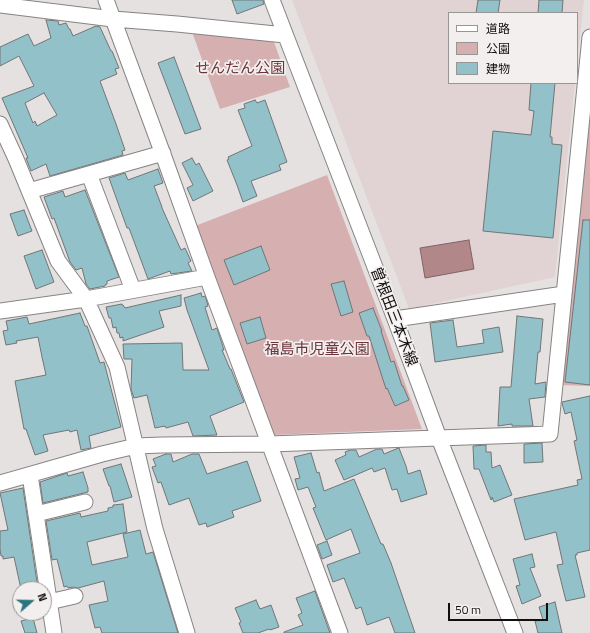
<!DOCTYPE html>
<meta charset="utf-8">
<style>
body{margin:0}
#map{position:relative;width:590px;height:633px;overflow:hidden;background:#e6e1e1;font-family:"Titillium Web","Noto Sans JP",sans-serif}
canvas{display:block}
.legend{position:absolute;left:448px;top:12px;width:130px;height:72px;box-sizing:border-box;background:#f3efef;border:1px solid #989595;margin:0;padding:5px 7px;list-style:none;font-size:12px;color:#100e0e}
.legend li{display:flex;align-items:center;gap:8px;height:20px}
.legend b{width:20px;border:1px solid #989595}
.north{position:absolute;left:12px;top:581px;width:40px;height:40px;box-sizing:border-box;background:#f3efef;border:1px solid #989595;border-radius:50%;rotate:70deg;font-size:11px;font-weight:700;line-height:16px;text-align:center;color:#100e0e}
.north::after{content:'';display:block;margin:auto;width:14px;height:18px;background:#2c747f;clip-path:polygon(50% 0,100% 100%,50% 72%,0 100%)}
.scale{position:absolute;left:448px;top:603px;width:100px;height:18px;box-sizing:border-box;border:2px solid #100e0e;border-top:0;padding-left:5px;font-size:12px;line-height:14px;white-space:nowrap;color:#100e0e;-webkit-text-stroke:3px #f3efef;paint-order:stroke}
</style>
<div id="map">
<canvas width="590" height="633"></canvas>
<ul class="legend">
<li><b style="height:5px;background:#fff"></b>道路</li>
<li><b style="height:11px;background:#d6b0b1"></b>公園</li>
<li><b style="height:11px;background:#92c1c9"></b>建物</li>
</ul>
<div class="north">N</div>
<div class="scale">50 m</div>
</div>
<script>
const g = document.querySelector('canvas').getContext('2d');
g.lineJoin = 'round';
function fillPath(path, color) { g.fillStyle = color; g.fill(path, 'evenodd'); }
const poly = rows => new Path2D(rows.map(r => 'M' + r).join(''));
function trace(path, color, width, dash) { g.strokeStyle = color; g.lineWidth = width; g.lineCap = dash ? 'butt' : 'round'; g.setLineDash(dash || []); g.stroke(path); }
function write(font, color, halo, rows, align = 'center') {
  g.font = font + ' "Titillium Web","Noto Sans JP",sans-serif'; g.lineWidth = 3.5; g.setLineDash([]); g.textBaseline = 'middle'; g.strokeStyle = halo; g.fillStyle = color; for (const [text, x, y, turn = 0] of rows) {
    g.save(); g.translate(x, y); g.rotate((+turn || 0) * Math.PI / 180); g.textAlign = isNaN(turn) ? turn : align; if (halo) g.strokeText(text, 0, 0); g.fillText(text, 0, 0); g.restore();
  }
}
fillPath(poly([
 [292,0,584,0,577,64,577,13,449,13,449,83,575,83,555,277,409,309]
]), '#e1d3d3');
fillPath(poly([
 [192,32,274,42,290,87,220,109],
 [590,95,590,386,559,385],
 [327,175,422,429,273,435,195,226]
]), '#d6b0b1');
const water = poly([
 [469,240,474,269,425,278,420,248,469,240]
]);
fillPath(water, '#b18789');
trace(water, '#816364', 1);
const building = poly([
 [232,0,263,0,264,4,237,14,232,0],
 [478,0,500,0,498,13,476,13,478,0],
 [539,0,563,0,562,13,538,13,539,0],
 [46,20,58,21,59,25,66,23,69,29,70,29,73,36,96,26,100,27,111,51,112,51,119,68,115,69,117,74,100,81,116,124,125,150,122,151,123,155,50,176,46,164,31,171,26,158,28,158,2,98,34,86,19,56,0,66,0,47,28,34,34,46,51,38,46,20],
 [44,93,57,115,37,126,35,121,33,123,25,103,44,93],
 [174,57,201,129,185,134,158,63,174,57],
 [531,83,555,83,550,137,552,137,552,144,562,145,553,238,483,231,493,131,531,135,534,111,529,110,531,83],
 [255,100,257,103,265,100,287,162,279,165,281,170,251,181,257,196,243,202,237,185,227,160,229,159,228,157,252,146,238,110,245,108,244,104,255,100],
 [192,158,196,165,199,163,213,191,193,201,187,188,193,185,182,163,192,158],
 [158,169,163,183,154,186,162,207,162,208,181,250,185,248,191,261,188,263,192,271,171,274,170,271,148,279,129,228,127,228,109,178,125,173,128,180,158,169],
 [85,190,119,277,107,281,107,284,105,285,105,286,90,289,86,284,82,268,76,270,70,262,54,218,52,219,44,197,63,191,65,197,85,190],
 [24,210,32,231,18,236,10,214,24,210],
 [583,220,590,220,590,385,565,382,583,220],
 [261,246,270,270,234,285,224,260,261,246],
 [42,250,54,282,36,289,24,256,42,250],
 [344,281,353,312,341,316,331,284,344,281],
 [201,293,202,297,205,296,207,302,208,306,205,307,212,330,217,328,224,350,222,350,230,369,231,369,244,402,210,416,217,435,193,436,188,422,166,428,165,426,155,428,147,395,134,398,131,389,132,359,124,359,123,344,182,343,183,370,209,370,187,310,184,298,201,293],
 [181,295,181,306,159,311,164,327,123,341,123,337,120,338,119,333,117,333,116,327,113,328,111,318,109,318,106,307,122,304,122,305,123,305,125,308,181,295],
 [373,308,382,331,381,331,391,362,394,361,402,386,403,386,409,400,395,406,387,388,386,389,369,336,367,336,359,313,373,308],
 [80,313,85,326,87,326,100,363,104,362,121,427,89,436,91,448,81,450,77,430,70,432,69,430,43,435,48,451,35,455,26,429,24,429,15,381,46,375,42,357,38,337,16,341,17,343,6,345,3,331,8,330,6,321,27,317,29,324,80,313],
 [517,316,543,319,540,352,538,352,535,384,546,382,545,397,529,399,533,426,512,426,512,424,498,426,500,387,511,387,517,316],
 [260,317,266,338,247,344,240,323,260,317],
 [453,320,457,347,484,343,482,330,499,327,503,352,435,362,430,323,453,320],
 [590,396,590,550,577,553,577,555,575,555,585,597,566,601,557,565,563,564,556,532,525,540,514,499,578,485,577,480,582,479,574,441,577,440,571,412,565,414,562,403,562,402,590,396],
 [542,443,543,462,524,463,524,444,542,443],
 [486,445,486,452,491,452,492,468,500,465,512,495,494,502,492,497,492,499,491,500,479,469,474,469,473,446,486,445],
 [399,448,406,466,408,474,420,470,427,494,401,502,397,489,392,490,385,468,374,472,372,468,344,480,335,460,346,455,345,452,350,450,356,450,359,457,377,449,382,449,384,454,396,449,399,448],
 [311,453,317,473,319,472,324,491,354,479,381,544,383,544,391,563,415,633,395,633,389,617,367,625,361,607,356,609,344,578,333,582,327,565,360,553,351,529,326,540,313,508,316,507,308,487,298,490,295,479,300,478,294,457,311,453],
 [166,454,171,454,173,462,192,454,199,454,207,474,247,461,261,501,232,511,234,517,207,527,206,523,199,525,189,498,169,505,161,482,158,483,152,467,156,466,153,459,166,454],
 [121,464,132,497,114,502,110,486,109,486,103,469,121,464],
 [83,472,88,488,88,492,43,503,40,482,67,473,68,476,83,472],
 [23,488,38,589,21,589,14,557,3,559,3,556,1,556,0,549,0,531,8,530,0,493,23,488],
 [123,504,127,532,87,542,92,565,128,557,123,534,140,530,146,554,153,552,178,633,102,633,100,627,95,628,89,605,108,601,104,581,78,588,73,587,68,588,67,586,64,587,57,559,52,560,46,521,80,513,81,517,108,511,108,508,113,507,113,505,123,504],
 [327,541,332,555,322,559,317,545,327,541],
 [532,554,535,567,530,568,541,596,522,604,516,586,520,585,513,559,532,554],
 [315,591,330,633,284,633,284,632,303,625,298,615,302,613,296,598,315,591],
 [256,600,260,609,271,605,279,627,270,630,269,629,258,633,243,633,239,623,241,622,235,608,256,600],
 [555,602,562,633,538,633,535,621,543,620,539,607,555,602],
 [33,618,37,633,25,633,21,621,33,618]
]);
fillPath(building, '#92c1c9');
trace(building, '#717576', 1);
const minor = poly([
 [106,0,164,157,207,277,340,633],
 [272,0,395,319,439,438,515,633],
 [0,5,113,19,177,24,285,35],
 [0,124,16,159,58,261,86,299,117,367,155,529,187,633],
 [89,174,133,290],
 [29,191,163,153],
 [0,311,86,299,207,277],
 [395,319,564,294],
 [30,475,54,633],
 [0,483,102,454,136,446,162,445,270,444,550,434,590,37],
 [36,514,85,502],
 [49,602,75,596]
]);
trace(minor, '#878383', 17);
trace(minor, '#fff', 15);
write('15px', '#6c3338', '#f3efef', [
 ["せんだん公園",240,69],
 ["福島市児童公園",317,350]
]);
write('15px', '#100e0e', '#f3efef', [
 ["曽根田三本木線",393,317,69]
]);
</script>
